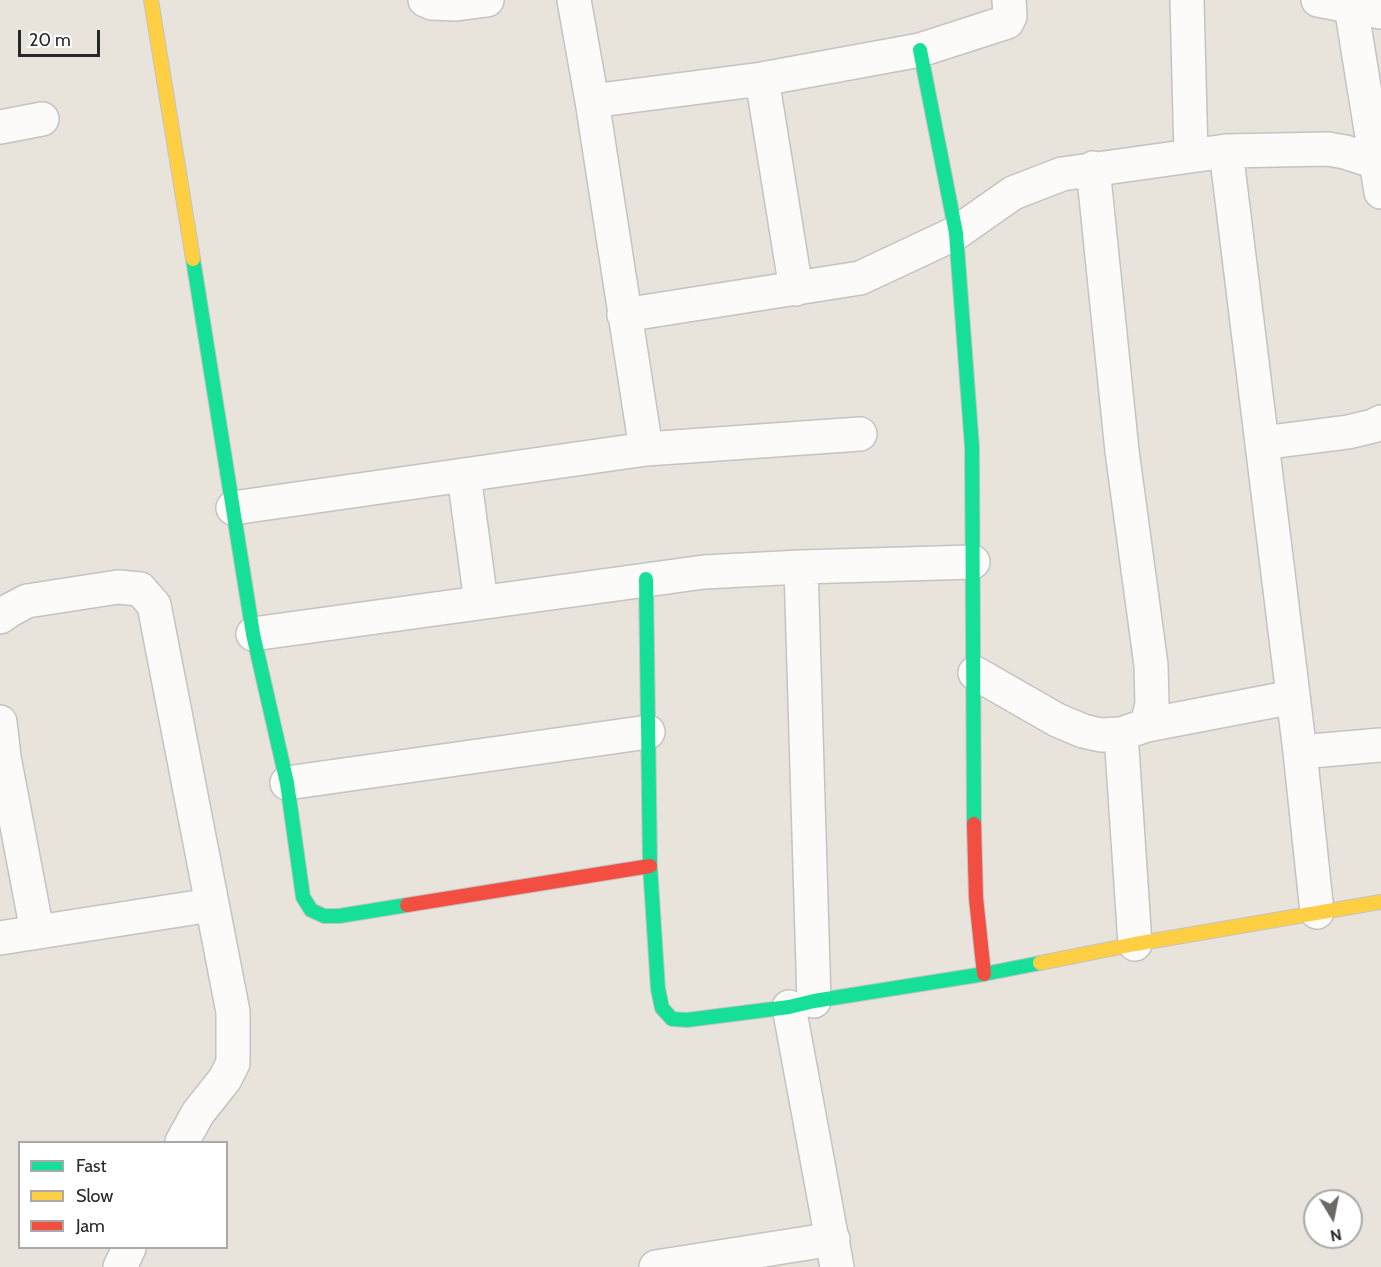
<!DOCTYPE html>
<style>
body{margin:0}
#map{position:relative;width:1381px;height:1267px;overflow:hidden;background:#e8e4dc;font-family:Cabin,sans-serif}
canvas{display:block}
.legend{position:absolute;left:18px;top:1141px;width:210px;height:108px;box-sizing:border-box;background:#fff;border:2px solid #a9a9a9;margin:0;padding:8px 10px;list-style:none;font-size:18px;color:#282828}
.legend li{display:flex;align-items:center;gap:12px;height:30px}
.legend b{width:30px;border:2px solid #a9a9a9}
.north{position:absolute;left:1303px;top:1189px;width:60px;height:60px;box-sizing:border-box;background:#fff;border:2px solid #a9a9a9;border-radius:50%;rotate:170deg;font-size:16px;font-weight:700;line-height:24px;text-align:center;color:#282828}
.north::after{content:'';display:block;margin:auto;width:21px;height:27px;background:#6b6a67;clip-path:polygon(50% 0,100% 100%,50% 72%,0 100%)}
.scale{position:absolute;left:18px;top:30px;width:82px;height:27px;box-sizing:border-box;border:3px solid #282828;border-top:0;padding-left:8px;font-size:18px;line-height:21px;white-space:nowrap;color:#282828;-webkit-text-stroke:4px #fff;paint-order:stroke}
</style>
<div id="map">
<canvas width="1381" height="1267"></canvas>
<ul class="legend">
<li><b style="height:8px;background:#16e098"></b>Fast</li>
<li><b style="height:8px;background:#ffcf43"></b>Slow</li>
<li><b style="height:8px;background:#f24e42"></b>Jam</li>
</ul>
<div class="north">N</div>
<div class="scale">20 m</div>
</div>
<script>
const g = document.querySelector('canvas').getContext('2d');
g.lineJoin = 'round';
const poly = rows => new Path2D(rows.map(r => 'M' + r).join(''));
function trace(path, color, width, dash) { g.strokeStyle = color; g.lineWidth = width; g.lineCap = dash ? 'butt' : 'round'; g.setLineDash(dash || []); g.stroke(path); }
const street = poly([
 [425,0,432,3,456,4,487,0],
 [574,0,592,101,646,449],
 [1187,0,1191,155],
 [1318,0,1381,12],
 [1350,0,1381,192],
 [762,79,796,289],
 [592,101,762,79,920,50,1007,22,1010,16,1009,0],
 [0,127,42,119],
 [1226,151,1300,752,1317,912],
 [1093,168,1122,451,1151,665,1152,704,1147,725],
 [624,315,860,278,956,233,1013,193,1062,174,1226,151,1328,149,1345,152,1376,162],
 [1262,443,1348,432,1373,426,1381,422],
 [464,475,481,602],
 [233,508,646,449,860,434],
 [801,567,814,1001],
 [0,617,10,610,27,601,118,587,140,589,154,605,233,1012,233,1063,225,1079,198,1113,182,1142],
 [253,634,704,572,801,567,973,562],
 [975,673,1057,720,1083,731,1101,735,1121,734,1147,725,1293,697],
 [0,722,4,757,37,931],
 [1121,734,1135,944],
 [1300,752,1381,745],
 [287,783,648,732],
 [0,938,211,905],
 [789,1007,837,1267],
 [120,1267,129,1248],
 [656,1267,833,1239]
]);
const fast = poly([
 [920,50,956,233,972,447,974,824],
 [193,259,253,634,287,783,303,897,311,910,324,916,339,916,407,905],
 [646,579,650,866,658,989,662,1008,672,1019,687,1020,789,1007,814,1001,984,974,1040,963]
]);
const slow = poly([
 [151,0,193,259],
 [1040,963,1135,944,1381,902]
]);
const jam = poly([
 [974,824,976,898,984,974],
 [407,905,650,866]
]);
trace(street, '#c4c3c3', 36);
trace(fast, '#c4c3c3', 16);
trace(slow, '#c4c3c3', 16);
trace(jam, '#c4c3c3', 16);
trace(street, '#fcfbfa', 33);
trace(fast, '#16e098', 14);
trace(slow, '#ffcf43', 14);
trace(jam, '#f24e42', 14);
</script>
